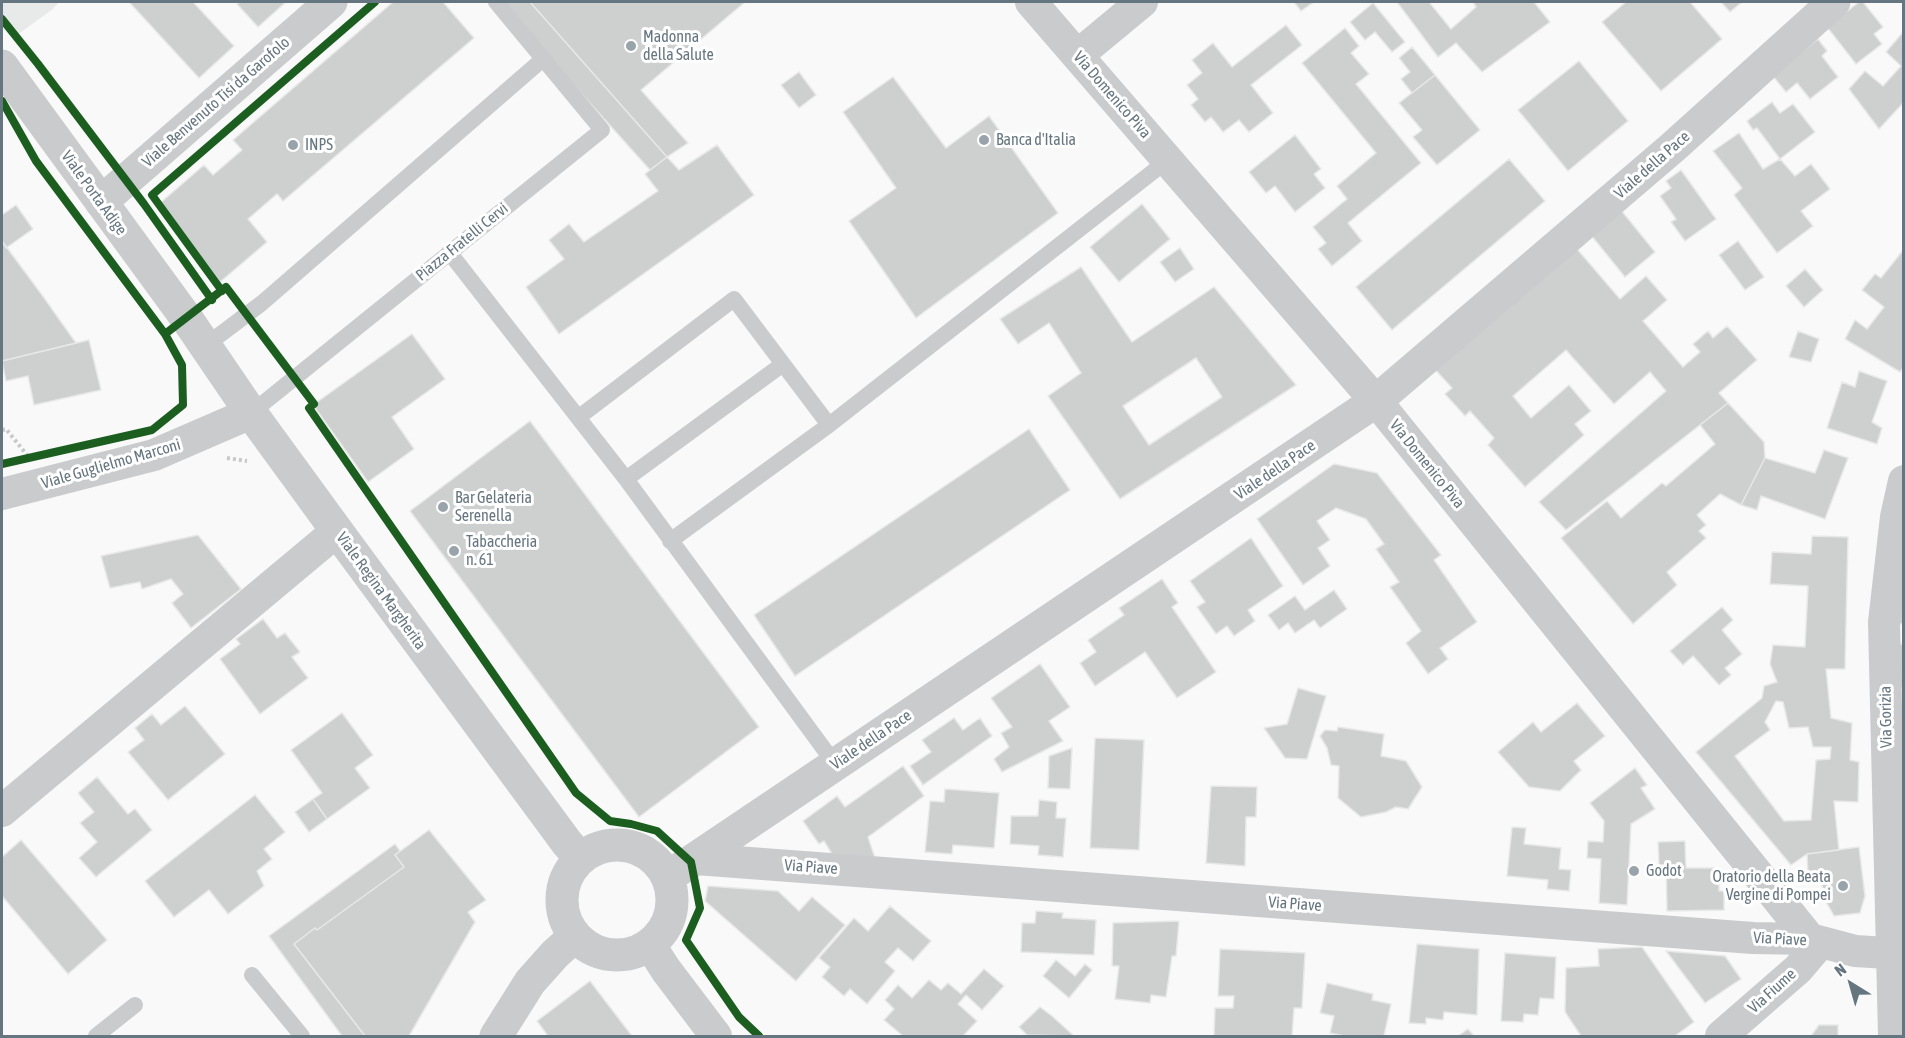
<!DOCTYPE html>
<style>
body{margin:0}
#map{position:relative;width:1905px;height:1038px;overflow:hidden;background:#f9f9f9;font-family:"Asap Condensed",sans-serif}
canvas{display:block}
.frame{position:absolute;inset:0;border:3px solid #667680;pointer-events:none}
.north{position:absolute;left:1821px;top:954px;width:60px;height:60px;-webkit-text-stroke:4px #fff;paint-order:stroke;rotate:323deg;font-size:16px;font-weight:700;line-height:24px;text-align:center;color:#667680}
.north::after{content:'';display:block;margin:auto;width:21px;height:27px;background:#667680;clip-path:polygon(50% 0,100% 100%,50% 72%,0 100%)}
</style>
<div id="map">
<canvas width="1905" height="1038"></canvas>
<div class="frame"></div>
<div class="north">N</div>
</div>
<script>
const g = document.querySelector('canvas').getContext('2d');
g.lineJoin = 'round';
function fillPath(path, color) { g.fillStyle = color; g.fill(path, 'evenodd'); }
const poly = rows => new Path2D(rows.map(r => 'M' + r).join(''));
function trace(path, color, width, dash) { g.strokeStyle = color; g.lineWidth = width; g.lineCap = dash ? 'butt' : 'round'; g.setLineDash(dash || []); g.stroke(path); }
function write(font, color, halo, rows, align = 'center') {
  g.font = font + ' "Asap Condensed",sans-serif'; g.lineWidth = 6; g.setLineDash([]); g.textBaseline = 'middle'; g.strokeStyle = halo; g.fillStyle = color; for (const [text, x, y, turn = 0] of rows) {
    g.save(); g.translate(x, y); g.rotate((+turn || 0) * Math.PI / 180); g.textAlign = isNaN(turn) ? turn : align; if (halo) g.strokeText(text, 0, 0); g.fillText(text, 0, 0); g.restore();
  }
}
fillPath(poly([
 [2,2,59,2,53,9,17,35,2,14]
]), '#e8e9e9');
const building = poly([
 [132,2,193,2,234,46,199,78,130,3,132,2],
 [240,2,286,2,258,27,237,4,240,2],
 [393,2,443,2,474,38,283,201,277,194,248,219,267,242,220,282,159,204,204,165,213,175,242,150,233,140,393,2],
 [499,2,530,2,667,157,650,170,499,2],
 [530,2,745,2,641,90,688,143,667,157,530,2],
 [1294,2,1314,2,1301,11,1294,2],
 [1397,2,1429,2,1451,29,1476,7,1473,2,1534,2,1550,22,1482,72,1456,43,1438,57,1397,2],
 [1626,2,1690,2,1722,39,1661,91,1602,22,1626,2],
 [1721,2,1742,2,1730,12,1721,2],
 [1859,2,1863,2,1883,27,1874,34,1882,44,1856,64,1827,27,1859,2],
 [1373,3,1405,42,1392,52,1375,32,1365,40,1350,22,1373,3],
 [1286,25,1302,45,1251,85,1273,113,1249,132,1239,120,1223,132,1211,117,1205,122,1191,105,1198,99,1187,85,1202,73,1192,60,1213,43,1232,67,1286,25],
 [1345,28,1359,46,1351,53,1369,74,1356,84,1421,163,1348,223,1362,241,1332,266,1318,249,1326,243,1313,227,1347,199,1337,186,1376,153,1302,63,1345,28],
 [1904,31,1904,102,1879,129,1849,89,1865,71,1883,86,1901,66,1886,52,1904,31],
 [1818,39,1827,51,1822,56,1838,77,1810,99,1797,83,1786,92,1772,75,1818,39],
 [1412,47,1435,75,1412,93,1401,79,1410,72,1399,58,1412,47],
 [1579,61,1628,121,1568,171,1518,110,1579,61],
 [799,72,816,95,799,108,781,85,799,72],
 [1435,75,1480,130,1437,165,1413,137,1422,130,1399,103,1435,75],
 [893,77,946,148,989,116,1058,213,916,318,849,221,896,188,843,112,893,77],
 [1772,102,1780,113,1793,104,1815,132,1780,159,1757,128,1753,130,1747,121,1772,102],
 [1739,133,1763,169,1780,159,1795,176,1811,164,1830,189,1801,211,1813,226,1777,253,1734,195,1742,188,1713,151,1739,133],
 [1295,135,1321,169,1314,174,1325,188,1295,212,1275,186,1266,193,1249,172,1295,135],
 [717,145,754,195,559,334,526,287,564,259,549,240,569,224,584,242,658,191,645,174,667,157,679,170,717,145],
 [1509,159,1545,201,1392,330,1356,287,1509,159],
 [1681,170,1716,219,1685,241,1671,222,1676,219,1660,196,1671,188,1666,181,1681,170],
 [1142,204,1170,239,1119,282,1090,247,1142,204],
 [1616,204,1655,252,1625,277,1586,229,1616,204],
 [16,205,33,229,6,248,2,241,2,215,16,205],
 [2,241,42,295,76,343,2,361,2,241],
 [1738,241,1764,277,1745,290,1719,255,1738,241],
 [1571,242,1620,299,1646,276,1667,300,1643,321,1683,367,1700,352,1693,344,1708,331,1713,338,1727,326,1757,360,1719,393,1728,403,1566,530,1539,502,1666,391,1650,372,1614,404,1566,350,1513,396,1531,418,1569,385,1591,411,1575,424,1584,435,1525,487,1488,445,1494,438,1470,411,1465,416,1445,394,1452,388,1431,365,1571,242],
 [1180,248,1194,269,1175,282,1160,262,1180,248],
 [1904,249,1904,367,1900,372,1845,339,1855,320,1867,329,1884,307,1862,290,1875,274,1881,278,1904,249],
 [1081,267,1132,342,1214,287,1296,385,1120,499,1048,396,1081,373,1049,323,1018,344,1000,319,1081,267],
 [1196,358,1222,397,1149,445,1123,406,1196,358],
 [1805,269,1823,290,1804,307,1786,286,1805,269],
 [1798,331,1819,339,1811,362,1789,357,1798,331],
 [412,334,445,379,392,417,414,449,368,482,313,405,412,334],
 [89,340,101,390,34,405,28,376,6,381,2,361,89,340],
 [1859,371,1887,381,1872,422,1882,428,1877,444,1827,428,1842,382,1855,387,1859,371],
 [1728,403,1764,442,1765,458,1741,505,1720,494,1697,515,1706,525,1699,531,1706,538,1667,572,1677,585,1633,624,1561,538,1607,501,1621,518,1662,483,1666,486,1715,444,1700,425,1728,403],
 [530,421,759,727,639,817,410,511,530,421],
 [1029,429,1070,490,795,676,754,615,1029,429],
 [1824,450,1848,458,1825,519,1761,496,1757,510,1741,505,1765,458,1815,473,1824,450],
 [1334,464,1377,473,1441,555,1434,560,1477,622,1440,648,1448,659,1428,674,1406,643,1421,631,1390,587,1399,582,1376,549,1384,544,1366,519,1336,508,1317,521,1330,540,1318,548,1330,566,1303,585,1257,519,1334,464],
 [198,535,241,589,191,628,172,603,183,594,171,579,142,589,140,582,110,588,101,556,198,535],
 [1812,536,1848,537,1845,669,1826,669,1831,718,1852,723,1850,760,1859,762,1858,802,1834,801,1839,850,1807,854,1791,865,1696,752,1762,698,1764,686,1777,682,1770,664,1773,645,1805,647,1808,586,1770,584,1772,552,1811,554,1812,536],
 [1776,701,1783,702,1789,728,1808,727,1813,747,1831,747,1830,759,1816,760,1811,820,1784,821,1735,756,1770,730,1765,722,1776,701],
 [1251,538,1283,586,1248,610,1255,621,1234,636,1227,626,1216,634,1197,607,1205,602,1190,581,1251,538],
 [1162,579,1178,603,1172,607,1216,672,1177,698,1145,652,1095,686,1080,663,1096,652,1088,640,1124,615,1119,608,1162,579],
 [1334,590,1347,609,1320,628,1314,620,1295,633,1288,623,1279,630,1268,615,1295,596,1305,610,1334,590],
 [1897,593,1904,593,1904,624,1898,624,1897,593],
 [1722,607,1733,620,1722,630,1742,654,1725,668,1731,675,1719,685,1693,656,1683,665,1670,651,1722,607],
 [263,619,277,638,285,633,300,652,292,657,308,678,260,714,220,659,240,644,236,639,263,619],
 [1903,644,1904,687,1888,688,1887,645,1903,644],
 [1040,664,1070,707,1049,721,1063,741,1002,772,994,759,1009,747,1001,733,1012,727,991,698,1040,664],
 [1298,688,1326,696,1307,759,1285,758,1264,728,1287,724,1298,688],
 [1577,703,1605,736,1574,761,1581,770,1560,791,1529,787,1498,752,1533,722,1541,732,1577,703],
 [185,706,225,754,168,800,128,752,144,740,135,728,152,714,161,725,185,706],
 [342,713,373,755,355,768,370,788,327,819,313,799,322,793,291,750,342,713],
 [954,718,963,730,980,718,992,736,923,785,910,766,931,752,922,740,954,718],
 [1338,727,1384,734,1381,756,1406,761,1422,787,1408,809,1396,807,1386,812,1361,817,1338,798,1339,766,1331,765,1327,748,1320,736,1325,730,1337,731,1338,727],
 [1095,738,1144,740,1139,850,1090,848,1095,738],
 [1072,748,1070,789,1048,788,1049,756,1072,748],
 [903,766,924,796,868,837,875,858,832,854,824,841,819,844,803,821,837,796,845,807,903,766],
 [1635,768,1647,785,1641,788,1655,809,1631,824,1627,905,1599,903,1601,859,1587,858,1588,841,1603,842,1604,821,1590,803,1635,768],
 [97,777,128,814,135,809,152,830,96,877,79,858,97,842,80,823,94,812,78,793,97,777],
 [1211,786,1257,787,1256,817,1246,817,1245,866,1206,863,1211,786],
 [945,789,999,793,994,848,953,845,952,854,925,852,930,801,944,802,945,789],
 [255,795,285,832,264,849,272,859,257,871,264,886,228,914,209,890,174,917,145,881,255,795],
 [313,799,327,819,309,832,295,812,313,799],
 [1039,800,1057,802,1056,818,1066,818,1063,857,1038,855,1039,846,1010,844,1011,816,1038,816,1039,800],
 [1512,827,1526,828,1524,844,1561,848,1559,869,1571,870,1569,891,1547,889,1548,880,1507,876,1512,827],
 [429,830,486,900,468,912,475,922,409,1036,365,1036,294,944,315,928,317,930,404,867,395,855,429,830],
 [21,840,107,940,68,974,2,896,2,857,21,840],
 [1685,841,1686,868,1719,868,1719,891,1724,891,1724,910,1667,911,1666,865,1659,865,1658,842,1685,841],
 [395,844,400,851,395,855,404,867,317,930,315,928,294,944,365,1036,342,1036,269,936,395,844],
 [1859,847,1865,896,1860,913,1834,916,1825,900,1820,875,1808,876,1807,854,1859,847],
 [708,886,778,891,799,911,812,897,845,925,796,981,705,901,708,886],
 [890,906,931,941,913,961,898,948,885,962,895,971,867,1004,850,989,844,996,822,977,830,967,819,958,854,918,868,931,890,906],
 [1036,911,1063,913,1062,918,1096,920,1094,955,1021,952,1022,923,1035,923,1036,911],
 [1179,921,1176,956,1172,956,1166,997,1151,995,1150,1003,1115,999,1119,966,1112,966,1113,923,1179,921],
 [1417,944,1479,949,1477,1015,1444,1012,1443,1020,1426,1018,1426,1024,1409,1023,1417,944],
 [1642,947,1694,1022,1675,1036,1581,1036,1565,1012,1566,968,1599,966,1598,949,1642,947],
 [1220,949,1305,953,1302,1008,1294,1008,1292,1036,1214,1036,1215,1008,1233,1008,1234,996,1218,996,1220,949],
 [1666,951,1725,956,1741,979,1705,1003,1666,951],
 [1505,953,1556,957,1554,999,1540,998,1538,1015,1524,1014,1523,1022,1501,1021,1505,953],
 [1056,960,1075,976,1085,964,1092,970,1069,998,1043,976,1056,960],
 [984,969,1004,986,982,1010,966,995,958,1004,977,1021,963,1036,903,1036,884,1020,894,1009,885,1000,898,985,912,998,929,980,941,990,948,983,961,994,984,969],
 [590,981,632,1036,548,1036,537,1021,590,981],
 [1327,983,1373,994,1372,1000,1391,1004,1384,1036,1345,1036,1330,1033,1334,1016,1320,1013,1327,983],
 [1040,1007,1052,1016,1074,1036,1027,1035,1019,1027,1040,1007],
 [1819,1025,1838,1025,1838,1036,1811,1036,1819,1025],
 [1468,1029,1474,1036,1458,1036,1468,1029]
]);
fillPath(building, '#ced0d0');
trace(building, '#e8e8e8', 1.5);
trace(poly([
 [213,299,226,287,232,296],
 [260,333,281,360],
 [309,398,314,404,309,408,576,793,610,821,631,824,657,831,667,841],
 [2,430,6,429,27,455],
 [227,458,247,461],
 [688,943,686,940,700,908,698,894],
 [746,1024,759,1036]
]), '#c8c9ca', 4, [3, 3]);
trace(poly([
 [449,252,626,479,835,764],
 [205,346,262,303,543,59],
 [251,413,602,130,496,2],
 [579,417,734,299,829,425],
 [626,479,783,364],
 [670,541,829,425,1168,160],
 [252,975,302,1036],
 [96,1036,135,1005]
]), '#cacbcc', 16);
trace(poly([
 [1031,2,1386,413,1810,939],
 [1078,55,1142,2],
 [2,494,154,455,251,413],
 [2,811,337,531],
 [696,859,1753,938,1810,939,1855,951,1904,954],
 [650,945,666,970,716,1036],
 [1721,1036,1798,969,1820,943],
 [1894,1036,1884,622,1896,517,1904,481]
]), '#cacbcc', 32);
trace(poly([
 [2,66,187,319,251,413,337,531,567,843,580,858],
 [101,202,331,2],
 '562 900a55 55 0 1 1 110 0a55 55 0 1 1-110 0Z',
 [668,877,1376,401,1672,148,1834,2],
 [496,1036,530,982,555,954,575,936]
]), '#cacbcc', 33);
trace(poly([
 [2,19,38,64,144,204,212,300],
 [2,101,36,161,165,334,182,365,183,405,152,430,2,464],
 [222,291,152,195,375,2],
 [165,334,226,287,314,404,309,408,576,793,610,821,631,824,657,831,691,862,700,908,686,940,739,1017,759,1036]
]), '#1b5e20', 8);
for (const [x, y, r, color] of [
 [631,46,6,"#99a4aa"],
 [984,140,6,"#99a4aa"],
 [293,145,6,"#99a4aa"],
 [443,507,6,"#99a4aa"],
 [454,551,6,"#99a4aa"],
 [1634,871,6,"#99a4aa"],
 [1843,886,6,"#99a4aa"]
]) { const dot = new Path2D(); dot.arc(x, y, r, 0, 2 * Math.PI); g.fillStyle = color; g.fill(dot); trace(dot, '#fff', 2); }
write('16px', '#667680', '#fff', [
 ["Madonna",643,37],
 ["della Salute",643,55],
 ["Banca d'Italia",996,140],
 ["INPS",305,145],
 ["Bar Gelateria",455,498],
 ["Serenella",455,516],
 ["Tabaccheria",466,542],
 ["n. 61",466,560],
 ["Godot",1646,871],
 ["Oratorio della Beata",1831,877,"right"],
 ["Vergine di Pompei",1831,895,"right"]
], 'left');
write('16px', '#667680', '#fff', [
 ["Via Domenico Piva",1112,95,49],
 ["Viale Benvenuto Tisi da Garofolo",216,102,-41],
 ["Viale della Pace",1652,165,-41],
 ["Viale Porta Adige",94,193,54],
 ["Piazza Fratelli Cervi",462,242,-39],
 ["Viale Guglielmo Marconi",111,464,-16],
 ["Via Domenico Piva",1427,464,51],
 ["Viale della Pace",1275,470,-34],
 ["Viale Regina Margherita",381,591,54],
 ["Via Gorizia",1886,717,-91],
 ["Viale della Pace",871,740,-34],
 ["Via Piave",811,867,4],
 ["Via Piave",1295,904,4],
 ["Via Piave",1780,939,3],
 ["Via Fiume",1772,991,-42]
]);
</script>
